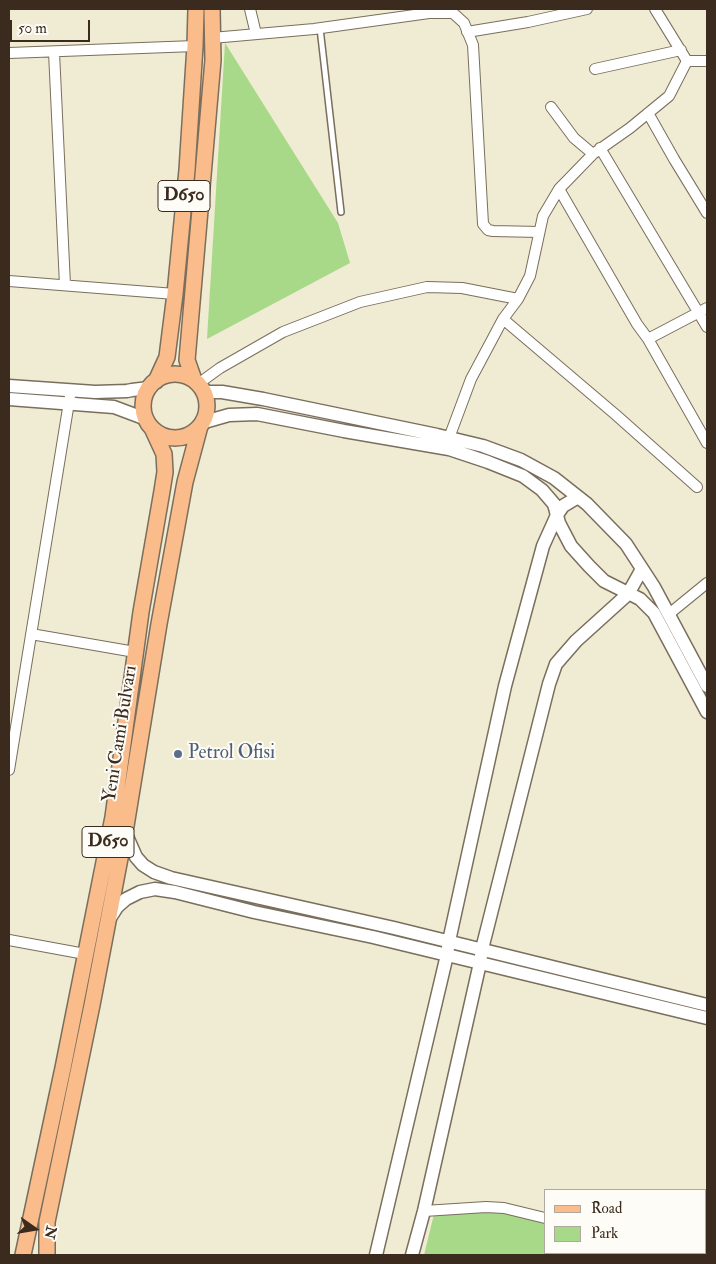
<!DOCTYPE html>
<meta charset="utf-8">
<style>
body{margin:0}
#map{position:relative;width:716px;height:1264px;overflow:hidden;background:#f0ebd3;font-family:"IM FELL Double Pica",serif}
canvas{display:block}
.frame{position:absolute;inset:0;border:10px solid #3b2a1e;pointer-events:none}
.legend{position:absolute;left:544px;top:1189px;width:162px;height:65px;box-sizing:border-box;background:#fdfcf7;border:1px solid #afa8a0;margin:0;padding:6px 9px;list-style:none;font-size:15px;color:#3b2a1e}
.legend li{display:flex;align-items:center;gap:10px;height:25px}
.legend b{width:25px;border:1px solid #afa8a0}
.north{position:absolute;left:10px;top:1204px;width:50px;height:50px;-webkit-text-stroke:4px #fdfcf7;paint-order:stroke;rotate:103deg;font-size:14px;font-weight:700;line-height:20px;text-align:center;color:#3b2a1e}
.north::after{content:'';display:block;margin:auto;width:18px;height:22px;background:#3b2a1e;clip-path:polygon(50% 0,100% 100%,50% 72%,0 100%)}
.scale{position:absolute;left:10px;top:20px;width:80px;height:22px;box-sizing:border-box;border:2px solid #3b2a1e;border-top:0;padding-left:6px;font-size:15px;line-height:18px;white-space:nowrap;color:#3b2a1e;-webkit-text-stroke:4px #fdfcf7;paint-order:stroke}
</style>
<div id="map">
<canvas width="716" height="1264"></canvas>
<div class="frame"></div>
<ul class="legend">
<li><b style="height:6px;background:#f9bc8a"></b>Road</li>
<li><b style="height:14px;background:#a7d988"></b>Park</li>
</ul>
<div class="north">N</div>
<div class="scale">50 m</div>
</div>
<script>
const g = document.querySelector('canvas').getContext('2d');
g.lineJoin = 'round';
function fillPath(path, color) { g.fillStyle = color; g.fill(path, 'evenodd'); }
const poly = rows => new Path2D(rows.map(r => 'M' + r).join(''));
function trace(path, color, width, dash) { g.strokeStyle = color; g.lineWidth = width; g.lineCap = dash ? 'butt' : 'round'; g.setLineDash(dash || []); g.stroke(path); }
function write(font, color, halo, rows, align = 'center') {
  g.font = font + ' "IM FELL Double Pica",serif'; g.lineWidth = 4; g.setLineDash([]); g.textBaseline = 'middle'; g.strokeStyle = halo; g.fillStyle = color; for (const [text, x, y, turn = 0] of rows) {
    g.save(); g.translate(x, y); g.rotate((+turn || 0) * Math.PI / 180); g.textAlign = isNaN(turn) ? turn : align; if (halo) g.strokeText(text, 0, 0); g.fillText(text, 0, 0); g.restore();
  }
}
fillPath(poly([
 [225,43,338,223,350,263,207,339],
 [487,1209,545,1218,545,1253,705,1253,705,1244,707,1244,707,1255,424,1255,434,1214]
]), '#a7d988');
const service = poly([
 [320,28,341,212]
]);
const minor = poly([
 [250,9,256,34],
 [655,9,687,61,707,61],
 [467,32,528,22,587,9],
 [212,38,314,29,429,13,453,13,464,23,473,45,483,224,488,230,493,231,539,232],
 [54,52,65,285],
 [9,53,195,46],
 [595,69,681,50],
 [551,107,574,138,593,154],
 [648,113,674,159,707,213],
 [600,148,707,327],
 [559,189,637,324,648,339,707,308],
 [9,281,175,294],
 [503,319,616,415,697,487],
 [648,339,707,443],
 [198,384,220,368,283,332,360,302,427,287,462,288,518,299],
 [449,438,471,379,503,319,518,299,530,276,543,216,559,189,593,154,630,128,669,96,687,61],
 [669,614,707,583],
 [31,634,135,652],
 [9,770,70,396],
 [9,940,85,954],
 [424,1211,486,1207,504,1208,545,1218],
 [705,1244,707,1244]
]);
const tertiary = poly([
 [9,386,95,392,127,391,132,390,149,388],
 [204,392,222,392,263,399,437,435,483,446,521,460,554,478,587,504,626,544,654,587,707,686],
 [9,399,114,407,146,419],
 [201,423,229,415,257,414,344,431,449,449,488,462,523,476,542,490,554,504,559,523,571,546,589,566,604,581,640,599,654,613,707,712],
 [125,832,136,857,143,865,154,872,171,878,394,928,707,1005],
 [110,918,117,907,126,899,140,892,155,889,175,892,254,912,373,937,707,1018],
 [376,1255,447,955,449,941,505,686,543,546,557,515,563,506,578,497],
 [412,1255,424,1211,480,963,482,949,549,684,556,664,576,641,628,594,642,569]
]);
const primary = poly([
 '143 406a32 32 0 1 1 64 0a32 32 0 1 1-64 0Z',
 [194,380,187,360,213,60,212,9],
 [156,381,167,357,175,294,187,170,195,46,196,9],
 [23,1255,63,1068,113,817,141,612,162,491,165,472,164,454,152,428],
 [47,1255,47,1222,92,1005,125,832,159,624,185,482,200,426]
]);
trace(service, '#7a6e5d', 8);
trace(minor, '#7a6e5d', 12);
trace(tertiary, '#7a6e5d', 15);
trace(primary, '#7a6e5d', 18);
trace(service, '#fff', 5);
trace(minor, '#fff', 10);
trace(tertiary, '#fff', 12);
trace(primary, '#f9bc8a', 15);
for (const [x, y, r, color] of [
 [178,754,5,"#5c6f8a"]
]) { const dot = new Path2D(); dot.arc(x, y, r, 0, 2 * Math.PI); g.fillStyle = color; g.fill(dot); trace(dot, '#fdfcf7', 2); }
for (const [x, y, w] of [
 [184,196,52],
 [108,842,52]
]) { const box = new Path2D(); box.roundRect(x - w / 2, y - 15.5, w, 31, 4); g.fillStyle = '#fdfcf7'; g.fill(box); trace(box, '#3b2a1e', 1); }
write('bold 18px', '#3b2a1e', null, [
 ["D650",184,196],
 ["D650",108,842]
]);
write('19px', '#3b2a1e', '#fdfcf7', [
 ["Yeni Cami Bulvarı",121,734,-81]
]);
write('19px', '#4e5e75', '#fdfcf7', [
 ["Petrol Ofisi",188,754]
], 'left');
</script>
